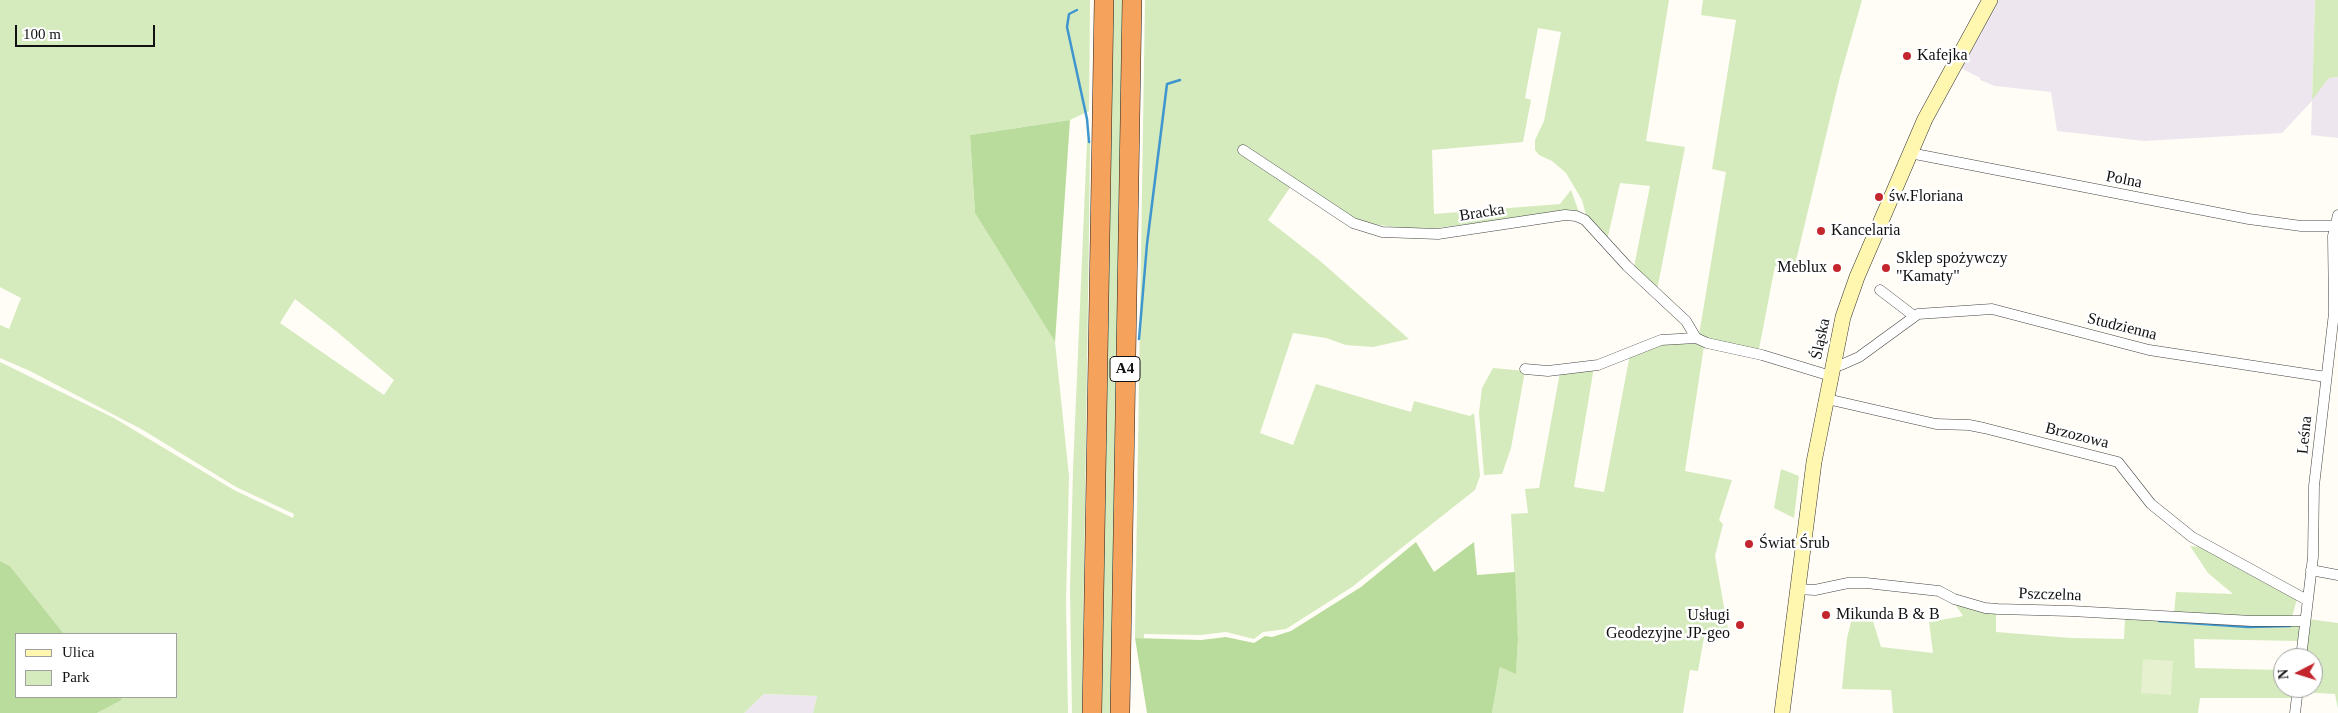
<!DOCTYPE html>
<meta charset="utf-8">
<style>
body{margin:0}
#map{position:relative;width:2338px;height:713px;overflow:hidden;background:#fffdf5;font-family:Georgia,serif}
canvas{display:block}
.legend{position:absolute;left:15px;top:633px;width:162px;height:65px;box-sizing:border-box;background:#fff;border:1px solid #a0a0a0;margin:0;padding:6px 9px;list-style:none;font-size:15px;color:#111}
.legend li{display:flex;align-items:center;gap:10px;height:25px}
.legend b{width:25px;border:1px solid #a0a0a0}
.north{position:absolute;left:2273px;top:648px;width:50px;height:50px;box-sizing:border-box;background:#fff;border:1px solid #a0a0a0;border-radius:50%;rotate:265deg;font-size:14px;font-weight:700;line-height:20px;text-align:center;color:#111}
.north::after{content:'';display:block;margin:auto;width:18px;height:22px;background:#c4262e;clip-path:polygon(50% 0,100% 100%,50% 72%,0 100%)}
.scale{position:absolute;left:15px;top:25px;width:140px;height:22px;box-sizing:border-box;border:2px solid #111;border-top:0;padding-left:6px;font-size:15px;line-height:18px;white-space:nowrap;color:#111;-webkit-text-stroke:4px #fff;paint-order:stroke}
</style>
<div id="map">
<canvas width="2338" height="713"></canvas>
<ul class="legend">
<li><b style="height:6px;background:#fff6b0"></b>Ulica</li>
<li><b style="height:14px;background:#d5ebbd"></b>Park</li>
</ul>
<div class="north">N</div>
<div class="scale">100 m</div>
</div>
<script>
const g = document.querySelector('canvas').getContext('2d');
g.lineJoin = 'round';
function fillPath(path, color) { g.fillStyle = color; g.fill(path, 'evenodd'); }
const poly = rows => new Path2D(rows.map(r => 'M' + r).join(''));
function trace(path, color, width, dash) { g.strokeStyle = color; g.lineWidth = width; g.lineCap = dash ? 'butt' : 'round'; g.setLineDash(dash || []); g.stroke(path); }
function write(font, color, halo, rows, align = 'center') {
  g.font = font + ' Georgia,serif'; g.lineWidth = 5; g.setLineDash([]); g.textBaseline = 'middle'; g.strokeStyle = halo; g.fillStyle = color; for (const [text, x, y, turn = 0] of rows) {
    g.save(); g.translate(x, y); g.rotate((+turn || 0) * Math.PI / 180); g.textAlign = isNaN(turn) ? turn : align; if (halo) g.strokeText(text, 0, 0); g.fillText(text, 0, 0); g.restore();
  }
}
fillPath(poly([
 [1999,0,2315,0,2312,99,2329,78,2338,77,2338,138,2311,135,2312,101,2282,133,2144,141,2057,131,2051,92,1995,86,1980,80,1980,78,1961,68],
 [764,694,817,696,813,713,744,713]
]), '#eee6ef');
fillPath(poly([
 [0,0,1090,0,1089,111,1070,120,970,135,975,213,1055,342,1069,476,1066,601,1068,713,813,713,817,696,764,694,744,713,97,713,122,700,121,697,176,697,176,634,64,634,10,566,0,561,0,362,114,418,234,490,293,518,294,514,236,487,143,430,30,371,0,358,0,325,9,329,21,298,0,287],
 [295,299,336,331,394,380,384,395,280,323],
 [1110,0,1126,0,1114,713,1099,713],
 [1145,0,1669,0,1646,141,1685,147,1657,290,1634,267,1650,186,1620,183,1607,241,1587,219,1582,200,1566,173,1552,161,1539,155,1535,150,1535,140,1544,121,1561,32,1538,28,1525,98,1531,100,1523,142,1432,150,1434,214,1560,204,1571,190,1580,215,1560,212,1437,228,1412,229,1364,223,1358,219,1352,226,1291,186,1268,220,1319,260,1409,339,1373,347,1346,345,1326,338,1293,333,1260,433,1293,445,1316,384,1411,412,1414,401,1470,416,1474,413,1480,476,1475,490,1352,587,1286,629,1263,632,1254,639,1226,632,1200,635,1144,634,1144,638,1135,638],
 [1703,0,1862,0,1840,77,1794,269,1775,266,1759,349,1717,342,1699,335,1726,172,1712,169,1736,20,1701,15],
 [2315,0,2338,0,2338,77,2329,78,2312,100],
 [1087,141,1090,143,1089,229,1082,713,1072,713,1070,590,1073,470],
 [1661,342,1691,343,1704,346,1685,471,1732,480,1719,520,1723,524,1715,556,1729,635,1705,632,1698,671,1690,670,1683,713,1492,713,1500,667,1516,673,1518,639,1511,514,1528,513,1525,489,1539,488,1560,372,1594,367,1574,487,1604,492,1630,354],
 [1493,368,1525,371,1511,448,1502,474,1484,475,1479,413,1482,388],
 [1781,469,1799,476,1794,518,1774,508],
 [2190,546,2204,547,2297,599,2292,617,2174,614,2176,592,2233,594,2208,573],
 [1953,601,1996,611,1996,632,2071,638,2124,639,2125,618,2300,626,2300,641,2194,639,2195,668,2283,670,2283,688,2295,688,2293,698,2200,698,2198,713,1893,713,1891,690,1842,689,1847,638,1853,614,1872,618,1881,647,1933,653,1929,622,1963,616],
 [2308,619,2338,623,2338,709,2335,694,2301,692,2301,688,2313,688,2313,658,2304,658]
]), '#d5ebbd');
fillPath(poly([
 [1070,120,1055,342,975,213,970,135],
 [1416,542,1434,572,1474,542,1477,575,1515,572,1518,639,1516,674,1500,667,1492,713,1147,713,1135,638,1201,640,1226,637,1254,643,1265,636,1272,637,1291,631,1361,587],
 [0,561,10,566,64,634,16,634,16,697,121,697,122,700,97,713,0,713]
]), '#b9dc9c');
fillPath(poly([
 [2143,659,2173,661,2171,695,2141,693]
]), '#e6f2cf');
trace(poly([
 [1077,10,1069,14,1067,27,1087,119,1089,142],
 [1139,339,1147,244,1167,84,1180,80],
 [2159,621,2248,627,2290,626]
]), '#3f96cf', 2.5);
const street = poly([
 [1243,150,1353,223,1382,232,1438,234,1565,215,1576,216,1585,220,1627,266,1686,321,1696,338,1707,343,1762,355,1831,376],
 [1910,153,2249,219,2301,226,2334,226],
 [1880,290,1914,316],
 [1834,365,1841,365,1859,357,1918,314,1992,309,2149,350,2326,377],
 [1525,369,1548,371,1598,365,1661,340,1696,338],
 [1827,399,1936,424,1969,425,1984,428,2118,462,2151,504,2192,537,2307,600],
 [2311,570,2338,575],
 [1797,589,1815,590,1848,583,1866,583,1939,591,1954,599,1985,608,1998,609,2071,611,2252,621,2305,621],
 [2301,658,2313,557,2314,486,2334,313,2333,236,2338,215],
 [2295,713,2298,688]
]);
const secondary = poly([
 [1782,713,1814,462,1843,317,1857,277,1925,119,1990,0]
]);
const highway = poly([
 [1092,713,1104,0],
 [1120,713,1132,0]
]);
trace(street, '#444', 11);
trace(secondary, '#333', 16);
trace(highway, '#222', 20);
trace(street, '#fff', 10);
trace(secondary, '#fff6b0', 15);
trace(highway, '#f5a25d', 19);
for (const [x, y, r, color] of [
 [1907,56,5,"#c4262e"],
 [1879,197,5,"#c4262e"],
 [1821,231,5,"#c4262e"],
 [1837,268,5,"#c4262e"],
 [1886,268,5,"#c4262e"],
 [1749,544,5,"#c4262e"],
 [1826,615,5,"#c4262e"],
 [1740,625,5,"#c4262e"]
]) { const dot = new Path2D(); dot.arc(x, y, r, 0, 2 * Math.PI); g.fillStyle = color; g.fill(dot); trace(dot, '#fff', 2); }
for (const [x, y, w] of [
 [1125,369,30]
]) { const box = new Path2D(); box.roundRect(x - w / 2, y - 12.5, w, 25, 4); g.fillStyle = '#fff'; g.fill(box); trace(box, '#111', 1); }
write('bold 15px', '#111', null, [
 ["A4",1125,369]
]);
write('16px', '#111', '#fff', [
 ["Kafejka",1917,56],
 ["św.Floriana",1889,197],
 ["Kancelaria",1831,231],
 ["Sklep spożywczy",1896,259],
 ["\"Kamaty\"",1896,277],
 ["Meblux",1827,268,"right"],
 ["Świat Śrub",1759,544],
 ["Mikunda B & B",1836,615],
 ["Usługi",1730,616,"right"],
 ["Geodezyjne JP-geo",1730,634,"right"]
], 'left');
write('16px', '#111', '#fff', [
 ["Polna",2124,180,11],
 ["Bracka",1482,213,-9],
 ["Studzienna",2122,327,14],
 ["Śląska",1821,339,-78],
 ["Leśna",2305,435,-84],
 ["Brzozowa",2077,436,14],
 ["Pszczelna",2050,595,2]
]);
</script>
